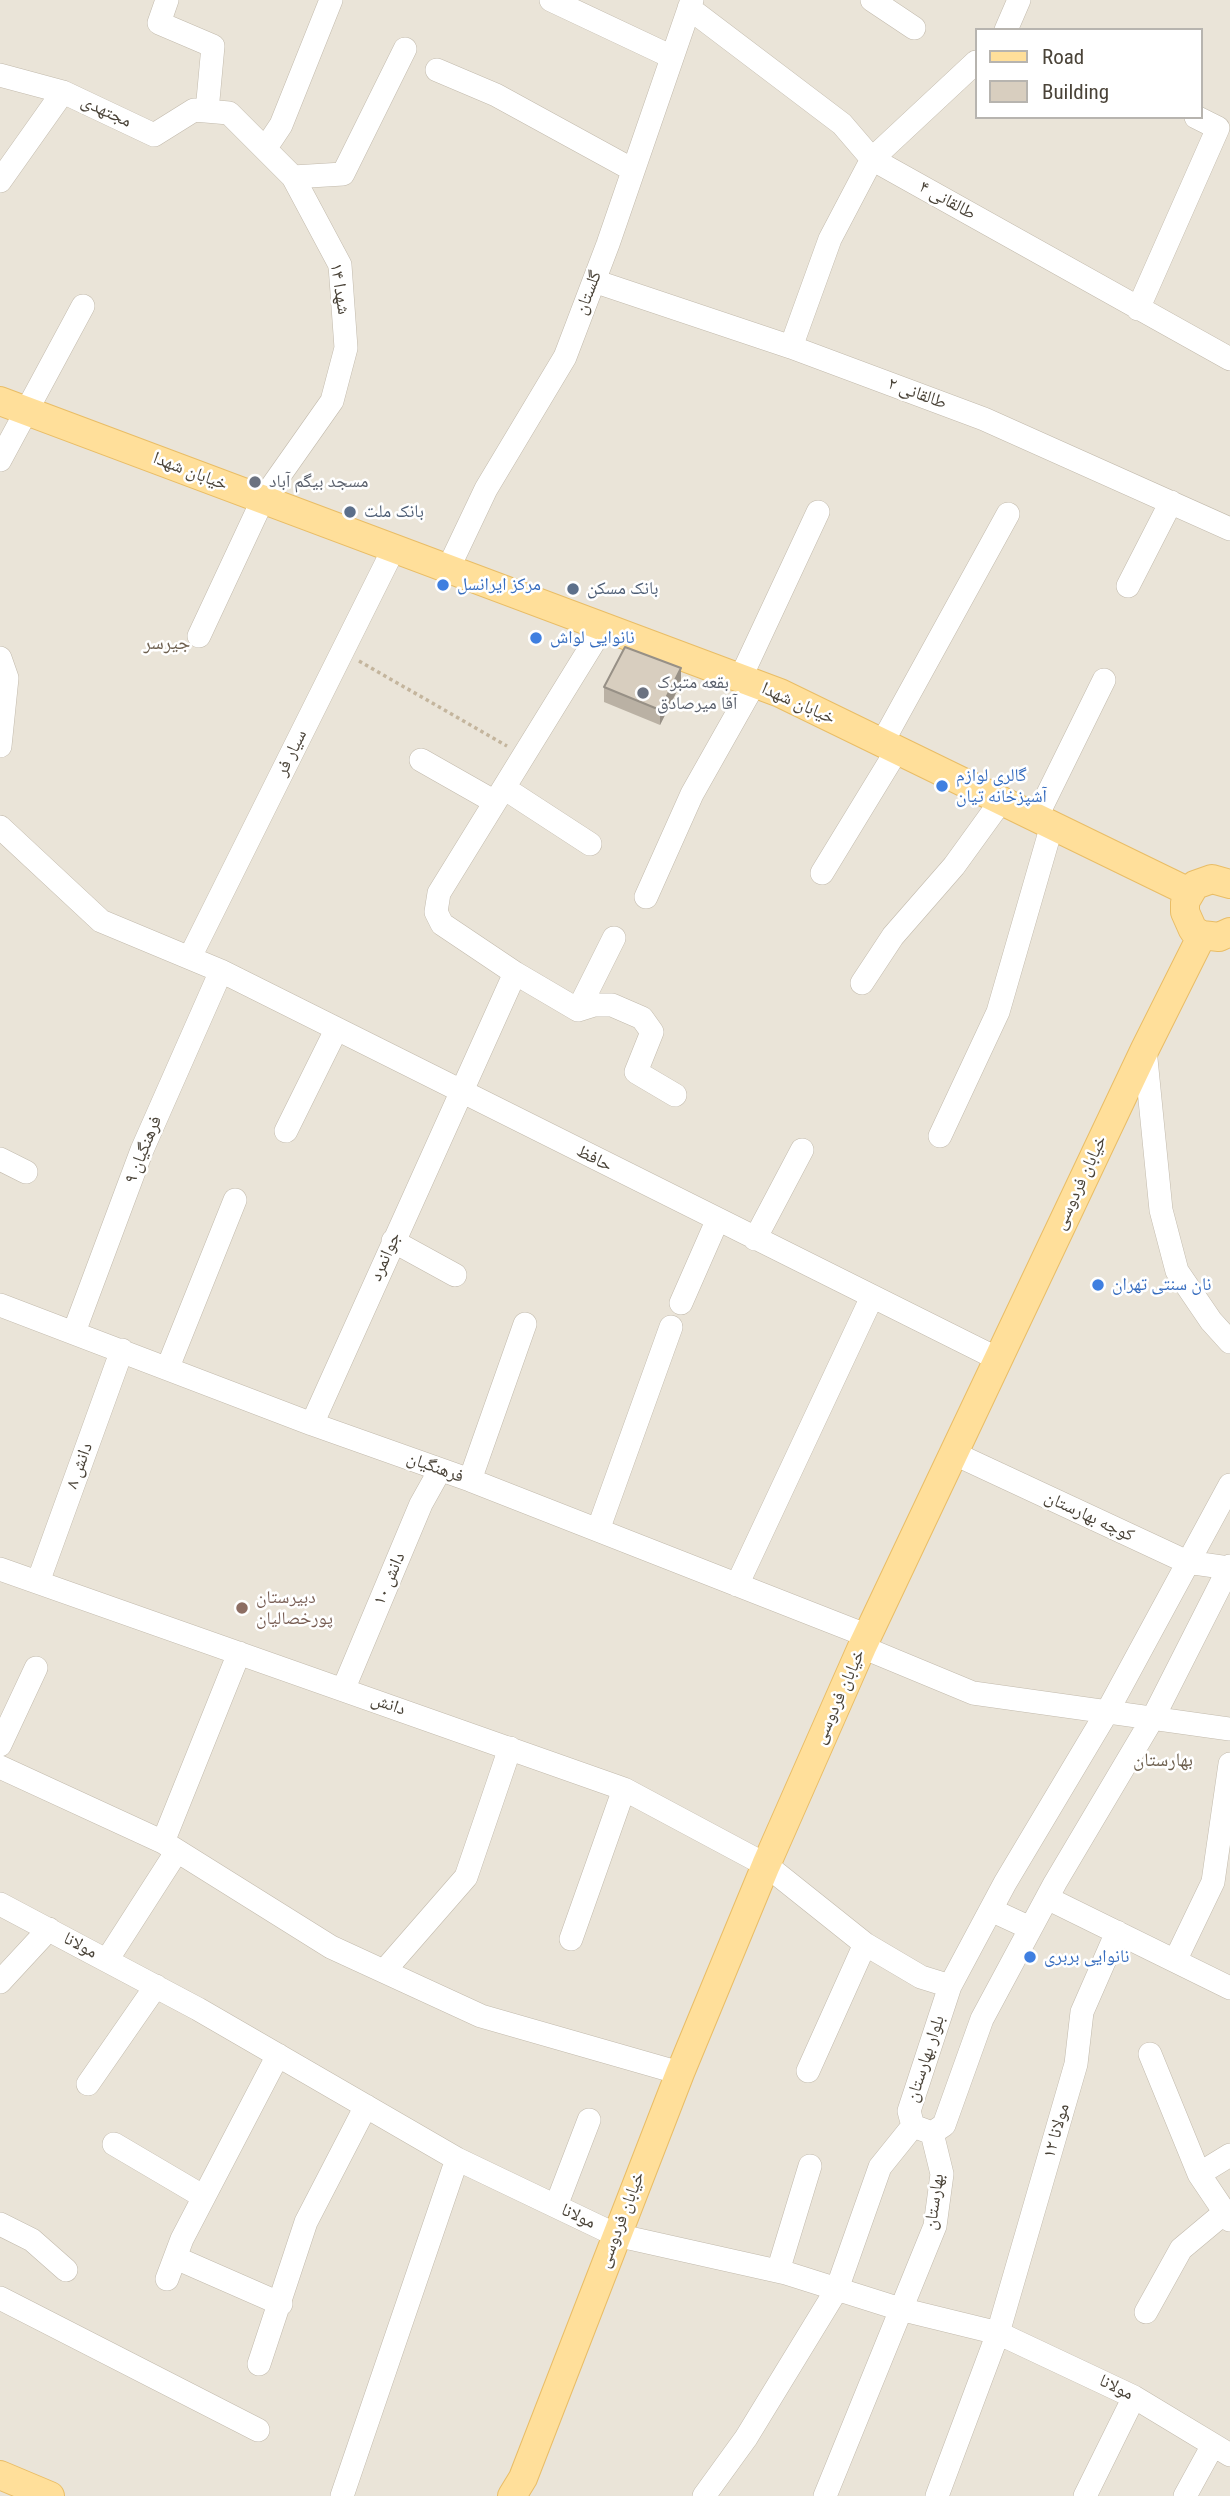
<!DOCTYPE html>
<meta charset="utf-8">
<style>
body{margin:0}
#map{position:relative;width:1230px;height:2496px;overflow:hidden;background:#f6f2eb;font-family:"Roboto Condensed",sans-serif}
canvas{display:block}
.legend{position:absolute;left:975px;top:28px;width:228px;height:91px;box-sizing:border-box;background:#fff;border:2px solid #b7b4af;margin:0;padding:9px 12px;list-style:none;font-size:21px;color:#4a4338}
.legend li{display:flex;align-items:center;gap:14px;height:35px}
.legend b{width:35px;border:2px solid #b7b4af}
</style>
<div id="map">
<canvas width="1230" height="2496"></canvas>
<ul class="legend">
<li><b style="height:9px;background:#ffdf9a"></b>Road</li>
<li><b style="height:19px;background:#d8cebf"></b>Building</li>
</ul>
</div>
<script>
const g = document.querySelector('canvas').getContext('2d');
g.lineJoin = 'round';
function fillPath(path, color) { g.fillStyle = color; g.fill(path, 'evenodd'); }
const poly = rows => new Path2D(rows.map(r => 'M' + r).join(''));
function trace(path, color, width, dash) { g.strokeStyle = color; g.lineWidth = width; g.lineCap = dash ? 'butt' : 'round'; g.setLineDash(dash || []); g.stroke(path); }
function write(font, color, halo, rows, align = 'center') {
  g.font = font + ' "Roboto Condensed","Noto Naskh Arabic",sans-serif'; g.lineWidth = 5; g.setLineDash([]); g.textBaseline = 'middle'; g.strokeStyle = halo; g.fillStyle = color; for (const [text, x, y, turn = 0] of rows) {
    g.save(); g.translate(x, y); g.rotate((+turn || 0) * Math.PI / 180); g.textAlign = isNaN(turn) ? turn : align; if (halo) g.strokeText(text, 0, 0); g.fillText(text, 0, 0); g.restore();
  }
}
fillPath(poly([
 [0,0,1230,0,1230,2496,0,2496],
 [976,30,1200,30,1200,117,976,117]
]), '#eae4d8');
const minor = poly([
 [167,0,159,23,213,46,207,111],
 [551,0,672,57],
 [872,0,914,28],
 [689,8,842,124,872,159,1230,359],
 [1006,30,1019,0],
 [437,70,496,95,633,170],
 [0,75,63,92,154,135,194,110,229,113,293,177,340,265,346,348,332,401,263,499,199,636],
 [265,149,281,125,331,0],
 [293,177,343,174,405,49],
 [0,181,63,92],
 [594,281,791,347,984,419,1230,529],
 [1138,309,1218,128,1196,117],
 [791,347,830,239,872,159,976,62],
 [0,460,83,306],
 [448,569,486,489,565,357,608,244,692,0],
 [1128,586,1171,502],
 [0,658,7,678,0,746],
 [740,679,818,512],
 [882,743,1008,514],
 [421,760,495,802],
 [504,788,590,844],
 [1036,818,1104,680],
 [0,827,101,921,221,971,998,1359],
 [822,873,897,750],
 [646,897,692,794,754,684],
 [190,957,394,548],
 [515,973,578,1010,594,1005,612,1005,642,1018,652,1032,636,1072,675,1095],
 [862,983,893,936,954,866,1001,801],
 [578,1010,614,938],
 [1145,1049,1161,1210,1177,1271,1211,1321,1230,1342],
 [286,1131,336,1030],
 [940,1136,998,1012,1052,825],
 [0,1159,26,1172],
 [755,1239,802,1150],
 [393,1241,455,1275],
 [681,1303,717,1221],
 [0,1305,312,1424,470,1480,868,1636],
 [74,1332,142,1150,221,971],
 [168,1367,235,1200],
 [312,1424,515,973,442,924,436,912,439,893,603,627],
 [953,1453,1187,1562,1229,1568],
 [470,1480,525,1324],
 [1230,1485,1107,1712,1005,1883,950,1986,909,2111,913,2126,932,2133,944,2125,982,2019,1055,1883,1154,1716,1230,1566],
 [598,1530,671,1327],
 [0,1569,624,1789,766,1865,865,1944,921,1977,950,1986],
 [38,1582,122,1350],
 [737,1585,871,1299],
 [862,1647,973,1693,1230,1729],
 [343,1690,421,1504,440,1470],
 [0,1745,36,1668],
 [0,1767,163,1842,331,1947,481,2016,680,2073],
 [163,1842,239,1653],
 [1047,1898,1230,1988],
 [0,1904,198,2009,457,2159,616,2235,786,2273,900,2309,998,2333,1134,2397,1230,2455],
 [991,1910,1030,1928],
 [571,1939,624,1789],
 [107,1960,177,1851],
 [1175,1961,1213,1882,1230,1764],
 [385,1970,466,1877,510,1748],
 [0,1982,49,1929],
 [1150,2054,1199,2174,1230,2220],
 [808,2071,865,1944],
 [88,2084,156,1986],
 [114,2144,204,2197],
 [1199,2174,1230,2155],
 [556,2206,589,2120],
 [0,2224,32,2240,66,2270],
 [176,2258,281,2304],
 [778,2271,810,2166],
 [167,2279,182,2239,278,2055],
 [0,2298,258,2430],
 [1146,2312,1181,2249,1224,2213],
 [259,2364,306,2222,366,2106],
 [342,2496,457,2159],
 [704,2496,746,2438,837,2289,880,2167,913,2126],
 [825,2496,935,2226,942,2174,932,2133],
 [937,2496,998,2333,1076,2064,1082,2012,1117,1932],
 [1085,2496,1134,2397],
 [1185,2496,1213,2445]
]);
const major = poly([
 [0,401,780,693,1189,892],
 [1230,884,1212,879,1195,885,1185,902,1185,912,1193,930,1202,935,1219,937,1230,932],
 [0,2475,50,2496],
 [512,2496,523,2478,680,2073,766,1865,862,1647,1145,1049,1202,935]
]);
trace(minor, '#c2baac', 24);
trace(major, '#e9bd66', 30);
trace(poly([
 [359,661,507,746]
]), '#c4b59d', 3.5, [3.5, 3.5]);
trace(minor, '#fff', 23);
trace(major, '#ffdf9a', 28);
fillPath(poly([
 [681,683,660,725,604,702,604,687]
]), '#bab1a4');
fillPath(poly([
 [681,668,681,683,660,725,660,710]
]), '#979086');
const building = poly([
 [625,647,681,668,660,710,604,687,625,647]
]);
fillPath(building, '#d8cebf');
trace(building, '#979086', 2);
for (const [x, y, r, color] of [
 [255,482,7,"#6b7280"],
 [350,512,7,"#5c6f8a"],
 [443,585,7,"#3f7fe0"],
 [573,589,7,"#5c6f8a"],
 [536,638,7,"#3f7fe0"],
 [643,693,7,"#6b7280"],
 [942,786,7,"#3f7fe0"],
 [1098,1285,7,"#3f7fe0"],
 [242,1608,7,"#8d6e63"],
 [1030,1957,7,"#3f7fe0"]
]) { const dot = new Path2D(); dot.arc(x, y, r, 0, 2 * Math.PI); g.fillStyle = color; g.fill(dot); trace(dot, '#fff', 2.5); }
write('18px', '#4a4338', '#fff', [
 ["مجتهدی",106,112,25],
 ["طالقانی ۴",947,201,29],
 ["شهدا ۱۴",339,289,81],
 ["گلستان",589,293,-69],
 ["طالقانی ۲",917,394,20],
 ["خیابان شهدا",190,472,21],
 ["خیابان شهدا",798,704,24],
 ["سیار فر",292,753,-64],
 ["فرهنگیان ۹",144,1150,-68],
 ["حافظ",594,1159,27],
 ["خیابان فردوسی",1081,1183,-65],
 ["جوانمرد",386,1257,-66],
 ["دانش ۸",80,1466,-70],
 ["فرهنگیان",435,1468,20],
 ["کوچه بهارستان",1089,1517,25],
 ["دانش ۱۰",390,1579,-67],
 ["خیابان فردوسی",840,1697,-66],
 ["دانش",388,1705,19],
 ["مولانا",80,1946,28],
 ["بلوار بهارستان",926,2059,-72],
 ["مولانا ۱۲",1057,2131,-74],
 ["بهارستان",935,2202,-82],
 ["مولانا",578,2217,25],
 ["خیابان فردوسی",622,2220,-69],
 ["مولانا",1116,2388,26]
]);
write('18px', '#5b616d', '#fff', [
 ["مسجد بیگم آباد",269,482],
 ["بقعه متبرک",657,683],
 ["آقا میرصادق",657,704]
], 'left');
write('18px', '#4e5e75', '#fff', [
 ["بانک ملت",364,512],
 ["بانک مسکن",587,589]
], 'left');
write('18px', '#366cbe', '#fff', [
 ["مرکز ایرانسل",457,585],
 ["نانوایی لواش",550,638],
 ["گالری لوازم",956,776],
 ["آشپزخانه تیان",956,797],
 ["نان سنتی تهران",1112,1285],
 ["نانوایی بربری",1044,1957]
], 'left');
write('18px', '#785e54', '#fff', [
 ["دبیرستان",256,1598],
 ["پورخصالیان",256,1619]
], 'left');
write('19px', '#6e604f', '#fff', [
 ["جیرسر",167,644],
 ["بهارستان",1163,1761]
]);
</script>
